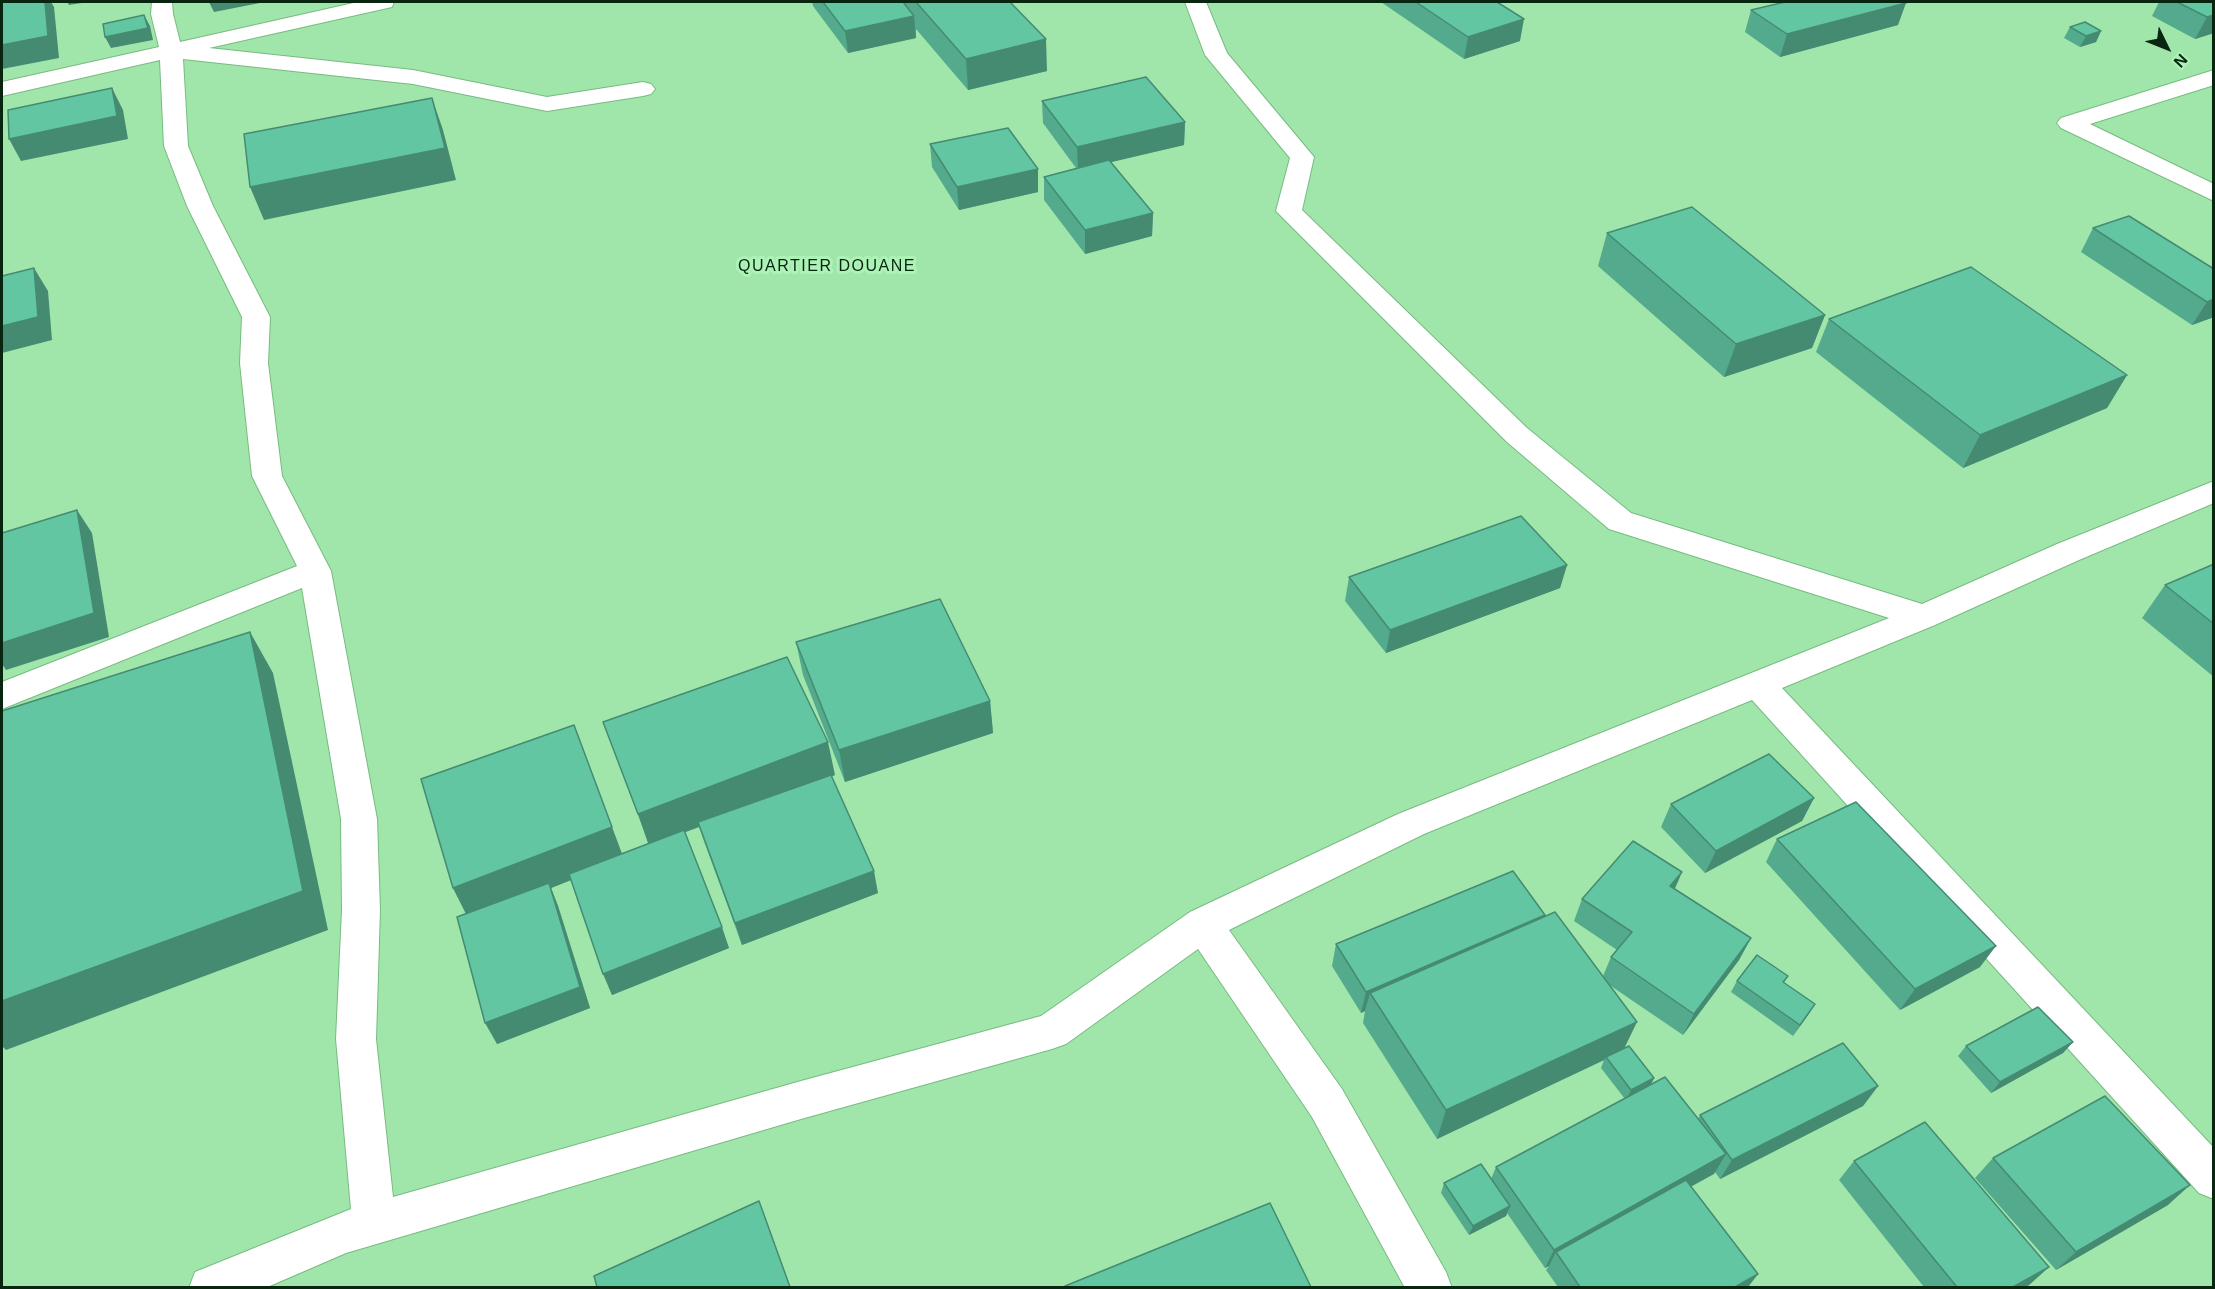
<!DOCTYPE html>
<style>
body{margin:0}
#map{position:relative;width:2215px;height:1289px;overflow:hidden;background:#a0e6aa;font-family:Helvetica,sans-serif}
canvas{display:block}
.frame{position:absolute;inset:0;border:3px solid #08250f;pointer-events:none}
.north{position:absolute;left:2137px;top:18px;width:60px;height:60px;-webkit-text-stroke:4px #adf3b7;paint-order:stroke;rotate:133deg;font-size:16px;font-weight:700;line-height:24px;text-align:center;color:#08250f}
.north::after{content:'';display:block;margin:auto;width:21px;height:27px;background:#08250f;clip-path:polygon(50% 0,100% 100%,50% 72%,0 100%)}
</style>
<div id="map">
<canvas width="2215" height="1289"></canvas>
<div class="frame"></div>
<div class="north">N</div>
</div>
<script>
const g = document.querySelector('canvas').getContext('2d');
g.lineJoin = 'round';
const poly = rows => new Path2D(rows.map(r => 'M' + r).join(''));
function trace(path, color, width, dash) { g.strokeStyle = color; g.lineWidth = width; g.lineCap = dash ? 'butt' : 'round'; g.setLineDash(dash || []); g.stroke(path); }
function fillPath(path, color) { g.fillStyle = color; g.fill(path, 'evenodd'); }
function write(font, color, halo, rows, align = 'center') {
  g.font = font + ' Helvetica,sans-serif'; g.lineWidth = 6; g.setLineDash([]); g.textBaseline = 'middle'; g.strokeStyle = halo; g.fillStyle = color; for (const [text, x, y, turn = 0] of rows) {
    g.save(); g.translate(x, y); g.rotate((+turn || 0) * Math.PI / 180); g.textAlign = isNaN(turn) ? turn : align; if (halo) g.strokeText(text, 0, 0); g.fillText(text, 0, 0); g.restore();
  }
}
const minor = poly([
 [152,2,172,2,173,14,180,42,358,2,394,2,392,7,209,48,413,70,547,97,643,82,651,84,655,89,651,94,643,96,547,111,413,84,183,59,188,146,213,206,270,317,268,363,282,476,331,571,377,819,380,910,376,1039,393,1197,801,1081,1041,1016,1190,912,1398,814,1889,618,1609,529,1507,442,1276,211,1290,158,1205,55,1185,2,1206,2,1227,53,1314,157,1302,210,1527,428,1631,513,1922,604,2057,544,2214,481,2214,503,2079,560,1935,625,1782,688,2214,1148,2214,1199,2199,1193,1752,700,1424,834,1229,930,1342,1089,1446,1272,1452,1288,1405,1288,1312,1117,1198,949,1066,1044,1052,1049,801,1119,346,1253,265,1288,189,1288,195,1272,351,1209,336,1039,342,910,341,819,302,588,2,709,2,682,297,566,252,476,240,363,242,317,187,206,164,146,160,60,2,96,2,82,159,47,151,14,152,2],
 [2214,70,2214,85,2090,124,2214,184,2214,201,2061,128,2057,123,2061,118,2214,70]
]);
trace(minor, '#77bb81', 2);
fillPath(minor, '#fff');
fillPath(poly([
 [812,2,1010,2,1047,71,968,90,916,29,916,38,848,53,813,6],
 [1381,2,1497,2,1520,41,1464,59],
 [2159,2,2214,2,2214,33,2195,39,2152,16],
 [1751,10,1898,25,1780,57,1745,32],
 [2070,27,2101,31,2096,42,2080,47,2064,38],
 [1042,101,1185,122,1184,145,1110,162,1153,213,1152,236,1085,254,1044,200,1044,177,1076,168,1043,123],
 [930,144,1038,169,1038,192,959,210,932,167],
 [2093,228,2214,269,2214,317,2192,325,2081,252],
 [1607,233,1825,315,1812,348,1724,377,1598,266],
 [1829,319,2127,375,2107,408,1963,468,1816,352],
 [2214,564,2214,677,2142,618,2165,585],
 [1567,565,1560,588,1386,653,1345,601,1349,577],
 [796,642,990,701,993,733,845,782,803,675],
 [603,722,835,775,832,776,878,893,742,945,705,844,699,827,685,832,729,948,612,995,571,880,551,888,558,906,590,1008,497,1044,466,913,453,888,622,854,649,844],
 [1814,798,1802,821,1705,873,1661,827,1671,804],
 [1777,839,1980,967,1900,1010,1766,862],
 [1682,872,1675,889,1751,938,1739,960,1683,1035,1608,984,1625,1048,1654,1078,1651,1085,1698,1119,1700,1115,1878,1086,1863,1106,1720,1179,1715,1172,1691,1186,1758,1274,1748,1287,1558,1287,1546,1270,1549,1266,1545,1268,1507,1213,1506,1216,1469,1235,1441,1193,1444,1183,1491,1179,1496,1167,1625,1099,1601,1068,1604,1060,1437,1139,1363,1023,1365,1011,1361,1013,1332,966,1336,944,1545,916,1603,976,1611,957,1617,950,1574,921,1582,899],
 [1788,976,1784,983,1815,1004,1793,1036,1731,992,1737,981],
 [2073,1042,2063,1053,1991,1093,1958,1056,1966,1046],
 [1993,1158,2168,1205,2056,1270,1975,1178],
 [1854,1161,2049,1267,2029,1285,2025,1287,1924,1287,1839,1180]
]), '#54aa8c');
fillPath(poly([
 [45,2,51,2,54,7,59,58,2,69,2,45],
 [67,2,88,2,69,5],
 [209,2,265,2,214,12],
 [1906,3,1898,25,1780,57,1787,34],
 [144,15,150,26,153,40,111,48,105,37],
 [2214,15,2214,33,2195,39,2207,17],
 [914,16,916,38,848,53,845,31],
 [1524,19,1520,41,1464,59,1468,37],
 [2101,31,2096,42,2080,47,2086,36],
 [1046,39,1047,71,968,90,966,59],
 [112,88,123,110,128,139,21,161,9,139],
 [432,98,443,130,456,180,264,220,250,187],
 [1185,122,1184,145,1078,170,1077,147],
 [1038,169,1038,192,959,210,957,187],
 [1153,213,1152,236,1085,254,1085,230],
 [34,268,48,291,52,340,2,353,2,326],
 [2214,299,2214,317,2192,325,2207,302],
 [1825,315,1812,348,1724,377,1736,344],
 [2127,375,2107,408,1963,468,1980,435],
 [77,510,92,533,109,637,6,670,2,664,2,643],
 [1567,565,1560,588,1386,653,1390,630],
 [250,632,273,673,328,930,6,1050,2,1046,2,1001],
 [990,701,993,733,845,782,839,750],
 [574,725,624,859,551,888,558,906,590,1008,497,1044,485,1023,469,920,453,888],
 [828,742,835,775,649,846,638,814],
 [1814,798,1802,821,1705,873,1716,851],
 [874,871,878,893,742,945,735,923],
 [1682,872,1672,894,1670,886],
 [1545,915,1537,937,1370,993,1365,1011,1361,1013,1366,992],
 [722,927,729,948,612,995,603,974],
 [1751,938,1739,960,1683,1035,1694,1014],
 [1996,946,1980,967,1900,1010,1915,989],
 [1815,1004,1808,1015,1793,1036,1800,1025],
 [1637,1022,1623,1051,1606,1057,1604,1060,1437,1139,1446,1110],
 [2073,1042,2063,1053,1991,1093,2000,1082],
 [1654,1078,1649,1088,1626,1100,1631,1090],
 [1878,1086,1863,1106,1720,1179,1732,1160],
 [1726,1154,1714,1174,1560,1259,1556,1252,1549,1266,1545,1268,1554,1250],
 [2190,1185,2168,1205,2056,1270,2076,1252],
 [1510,1206,1506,1216,1469,1235,1473,1226],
 [2049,1267,2029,1285,2025,1287,2013,1287],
 [1758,1274,1748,1287,1735,1287]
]), '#458b72');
const building = poly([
 [2,2,45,2,48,36,2,45,2,2],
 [823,2,903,2,914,16,845,31,823,2],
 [916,2,1010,2,1046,39,966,59,916,2],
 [1416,2,1497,2,1524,19,1468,37,1416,2],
 [1785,2,1903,2,1906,3,1787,34,1751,10,1785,2],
 [2177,2,2214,2,2214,15,2207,17,2177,2],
 [144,15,148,28,105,37,103,24,144,15],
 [2085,22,2101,31,2086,36,2070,27,2085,22],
 [1146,77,1185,122,1077,147,1042,101,1146,77],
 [112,88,117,116,9,139,8,110,112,88],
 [432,98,445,148,250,187,244,134,432,98],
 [1008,128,1038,169,957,187,930,144,1008,128],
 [1109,160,1153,213,1085,230,1044,177,1109,160],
 [1692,207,1825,315,1736,344,1607,233,1692,207],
 [2129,216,2214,269,2214,299,2207,302,2093,228,2129,216],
 [1971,267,2127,375,1980,435,1829,319,1971,267],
 [34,268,38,317,2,326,2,276,34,268],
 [77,510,94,613,2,643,2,533,77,510],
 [1521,516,1567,565,1390,630,1349,577,1521,516],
 [2214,564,2214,624,2165,585,2214,564],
 [940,599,990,701,839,750,796,642,940,599],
 [250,632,303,891,2,1001,2,711,250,632],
 [787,657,828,742,638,814,603,722,787,657],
 [574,725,612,827,453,888,421,779,574,725],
 [1769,754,1814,798,1716,851,1671,804,1769,754],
 [831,775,874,871,735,923,698,822,831,775],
 [1856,802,1996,946,1915,989,1777,839,1856,802],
 [684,830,722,927,603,974,569,874,684,830],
 [1633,841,1682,872,1670,886,1751,938,1694,1014,1611,957,1632,932,1582,899,1633,841],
 [1513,871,1545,915,1366,992,1336,944,1513,871],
 [549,883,580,987,485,1023,457,917,549,883],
 [1555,912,1637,1022,1446,1110,1370,993,1555,912],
 [1757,955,1788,976,1783,982,1815,1004,1800,1025,1737,981,1757,955],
 [2038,1007,2073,1042,2000,1082,1966,1046,2038,1007],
 [1843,1043,1878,1086,1732,1160,1700,1115,1843,1043],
 [1629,1046,1654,1078,1631,1090,1606,1057,1629,1046],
 [1665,1077,1726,1154,1554,1250,1496,1167,1665,1077],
 [2105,1096,2190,1185,2076,1252,1993,1158,2105,1096],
 [1925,1122,2049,1267,2013,1287,1957,1287,1854,1161,1925,1122],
 [1481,1164,1510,1206,1473,1226,1444,1183,1481,1164],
 [1686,1180,1758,1274,1735,1287,1580,1287,1556,1252,1686,1180],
 [759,1201,790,1287,597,1287,594,1276,759,1201],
 [1270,1203,1311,1287,1066,1287,1065,1286,1270,1203]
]);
fillPath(building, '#62c6a3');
trace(building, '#458b72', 1.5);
g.letterSpacing = '1.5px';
write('16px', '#08250f', '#adf3b7', [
 ["QUARTIER DOUANE",827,267]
]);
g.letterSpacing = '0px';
</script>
